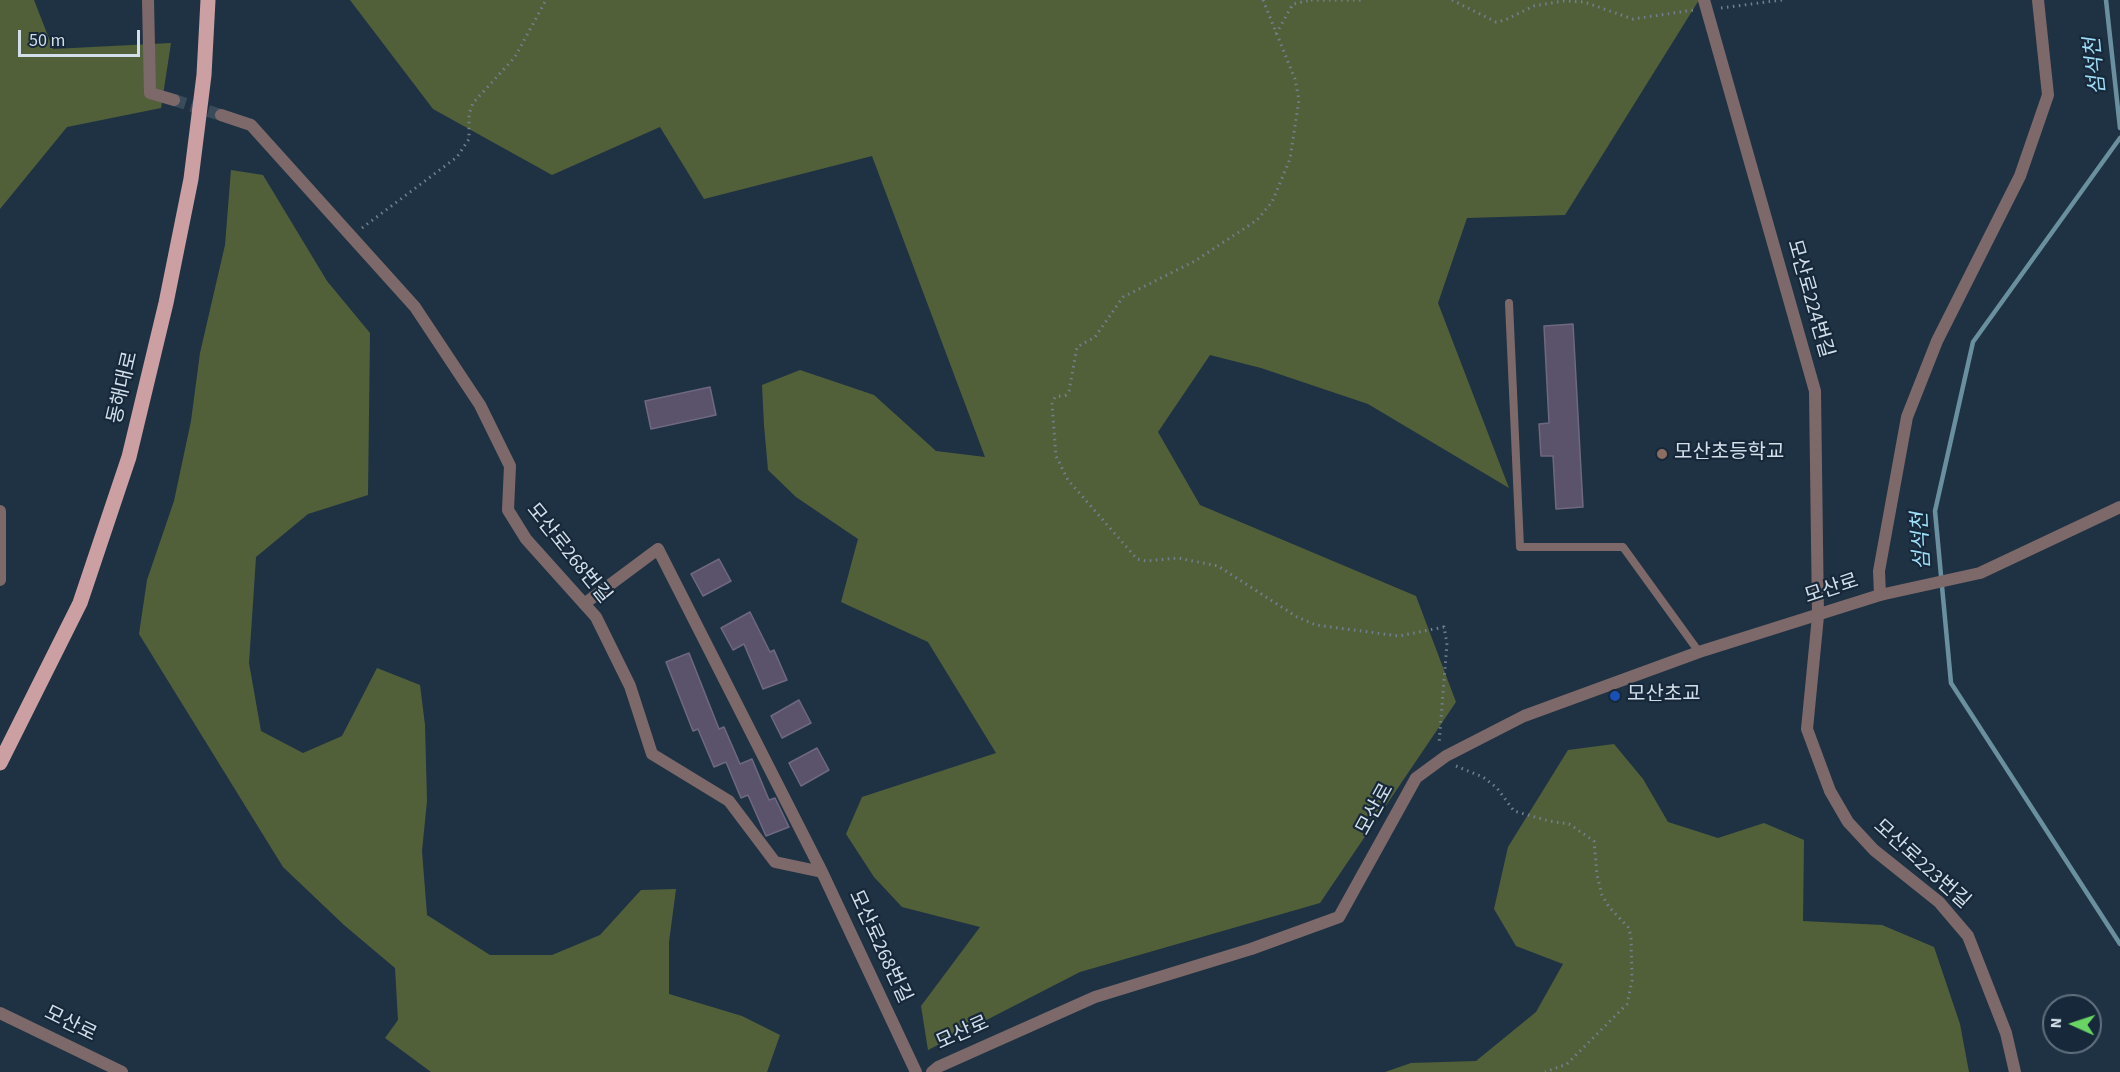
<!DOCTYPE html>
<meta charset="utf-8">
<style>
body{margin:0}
#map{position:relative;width:2120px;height:1072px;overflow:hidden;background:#1f3243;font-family:"Source Sans 3",sans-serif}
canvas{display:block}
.north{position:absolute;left:2042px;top:994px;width:60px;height:60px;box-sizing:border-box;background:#162839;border:2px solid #61717f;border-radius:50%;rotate:273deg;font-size:16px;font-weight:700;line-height:24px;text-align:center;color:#d2dee9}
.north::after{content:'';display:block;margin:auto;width:21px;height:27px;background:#69d464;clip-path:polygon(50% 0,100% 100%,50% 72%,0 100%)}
.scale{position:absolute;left:18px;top:30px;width:122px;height:27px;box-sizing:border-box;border:3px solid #d2dee9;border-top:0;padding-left:8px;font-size:18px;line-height:21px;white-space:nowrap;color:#d2dee9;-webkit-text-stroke:4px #162839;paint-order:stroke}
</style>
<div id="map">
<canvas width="2120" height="1072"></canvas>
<div class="north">N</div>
<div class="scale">50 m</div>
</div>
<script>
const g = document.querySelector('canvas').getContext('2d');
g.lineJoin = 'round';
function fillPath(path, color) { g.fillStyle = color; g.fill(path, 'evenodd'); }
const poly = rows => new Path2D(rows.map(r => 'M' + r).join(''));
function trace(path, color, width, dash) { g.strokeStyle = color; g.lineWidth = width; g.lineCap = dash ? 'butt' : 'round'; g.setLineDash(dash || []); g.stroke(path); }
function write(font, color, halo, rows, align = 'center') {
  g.font = font + ' "Source Sans 3","Noto Sans KR",sans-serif'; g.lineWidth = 4.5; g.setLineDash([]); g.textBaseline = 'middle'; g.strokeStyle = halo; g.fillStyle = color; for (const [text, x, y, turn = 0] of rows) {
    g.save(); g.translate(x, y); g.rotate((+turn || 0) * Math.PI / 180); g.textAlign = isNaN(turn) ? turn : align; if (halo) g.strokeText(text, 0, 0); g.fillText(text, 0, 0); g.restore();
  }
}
fillPath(poly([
 [0,0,34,0,53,49,171,43,161,108,67,127,0,209],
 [350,0,1699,0,1565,215,1467,218,1438,303,1509,488,1368,404,1261,368,1210,355,1158,432,1200,505,1416,596,1456,702,1320,903,1080,972,928,1050,921,1006,980,927,902,907,874,877,846,834,862,797,996,753,928,642,841,602,858,539,796,497,768,470,764,425,762,385,800,370,874,395,936,451,985,457,872,156,704,199,660,127,552,175,433,109],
 [231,170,263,175,327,281,370,333,368,495,308,514,256,557,249,663,261,731,303,753,342,736,377,668,420,685,425,725,427,801,422,851,427,915,490,955,552,955,600,935,641,890,676,889,669,942,669,994,742,1016,780,1035,767,1072,431,1072,385,1038,398,1020,395,968,344,925,283,867,139,634,147,580,174,501,191,421,200,353,225,245],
 [1614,744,1643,779,1668,822,1718,838,1764,823,1804,840,1803,921,1882,925,1934,947,1960,1024,1969,1072,1385,1072,1411,1063,1476,1061,1536,1012,1563,964,1516,946,1494,909,1508,847,1568,750]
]), '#52603a');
trace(poly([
 [2106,0,2120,128],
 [2120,138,1973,342,1935,511,1951,683,2120,944]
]), '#6a90a0', 4.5);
const building = poly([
 [1573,324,1583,507,1556,509,1553,456,1541,456,1539,424,1549,423,1544,326,1573,324],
 [710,387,716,415,651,429,645,401,710,387],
 [719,559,731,581,703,596,691,574,719,559],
 [750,612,770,652,774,650,787,680,763,689,744,644,733,650,721,628,750,612],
 [689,653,719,729,724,727,740,764,752,759,769,800,775,798,789,827,766,836,748,795,741,798,726,762,714,767,698,729,693,731,666,662,689,653],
 [799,700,811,723,782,738,771,716,799,700],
 [817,748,829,770,801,786,789,763,817,748]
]);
fillPath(building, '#5a536b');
trace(building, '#6f6881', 1.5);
trace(poly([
 [174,100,221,115]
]), '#3a4c5c', 12, [12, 6]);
trace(poly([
 [1263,0,1295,79,1299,100,1290,159,1272,202,1257,220,1195,261,1123,297,1095,337,1077,347,1069,391,1066,395,1055,397,1052,404,1056,456,1068,480,1137,559,1146,561,1178,558,1218,566,1297,617,1316,625,1399,636,1444,627,1447,643,1439,744],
 [1311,0,1361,0],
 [1452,0,1496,22,1505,20,1534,6,1563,1,1584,2,1633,19,1694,10],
 [1721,8,1782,0],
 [1276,34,1293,4,1311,0],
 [362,228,457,157,469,139,469,114,473,103,515,57,546,0],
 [1456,766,1483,777,1497,788,1514,811,1549,821,1569,824,1594,841,1597,875,1602,895,1609,907,1628,927,1631,936,1632,981,1627,1004,1567,1064,1545,1072]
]), '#70808e', 3, [1.5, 4.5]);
trace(poly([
 [1509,303,1520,547,1623,547,1699,652]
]), '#7e696a', 8);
trace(poly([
 [148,0,150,93,174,100],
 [1704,0,1815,391,1818,616,1807,729,1830,791,1848,822,1874,850,1939,902,1968,936,2006,1033,2015,1072],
 [221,115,251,125,415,307,480,405,510,466,508,510,526,539,596,617,630,686,652,754,729,801,775,862,822,872,916,1072],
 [0,511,0,580],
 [1880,595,1879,571,1907,417,1937,341,2020,176,2048,95,2038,0],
 [584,604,658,549,822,872]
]), '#7e696a', 12);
trace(poly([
 [0,1013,122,1072],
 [932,1072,938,1067,1095,997,1251,949,1339,917,1416,778,1446,756,1524,716,1699,652,1880,595,1980,573,2120,507]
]), '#7e696a', 12);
trace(poly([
 [0,763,80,603,129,457,166,303,191,179,204,75,208,0]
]), '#cca0a3', 15);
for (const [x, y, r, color] of [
 [1662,454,6,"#8d6e63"],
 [1615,696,6,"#1a4fb4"]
]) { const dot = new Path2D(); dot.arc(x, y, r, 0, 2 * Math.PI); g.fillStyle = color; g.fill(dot); trace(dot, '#162839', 2); }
write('20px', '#d2dee9', '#162839', [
 ["모산로224번길",1809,299,74],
 ["동해대로",124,388,-77],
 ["모산로268번길",568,554,51],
 ["모산로",1832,590,-18],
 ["모산로",1376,810,-61],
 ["모산로223번길",1921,865,42],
 ["모산로268번길",879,947,65],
 ["모산로",70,1025,26],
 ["모산로",963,1034,-24]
]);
write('20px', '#d2dee9', '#162839', [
 ["모산초등학교",1674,454],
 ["모산초교",1627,696]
], 'left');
write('italic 21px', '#9fdef7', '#162839', [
 ["섬석천",2097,66,-96],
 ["섬석천",1923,541,-93]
]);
</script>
